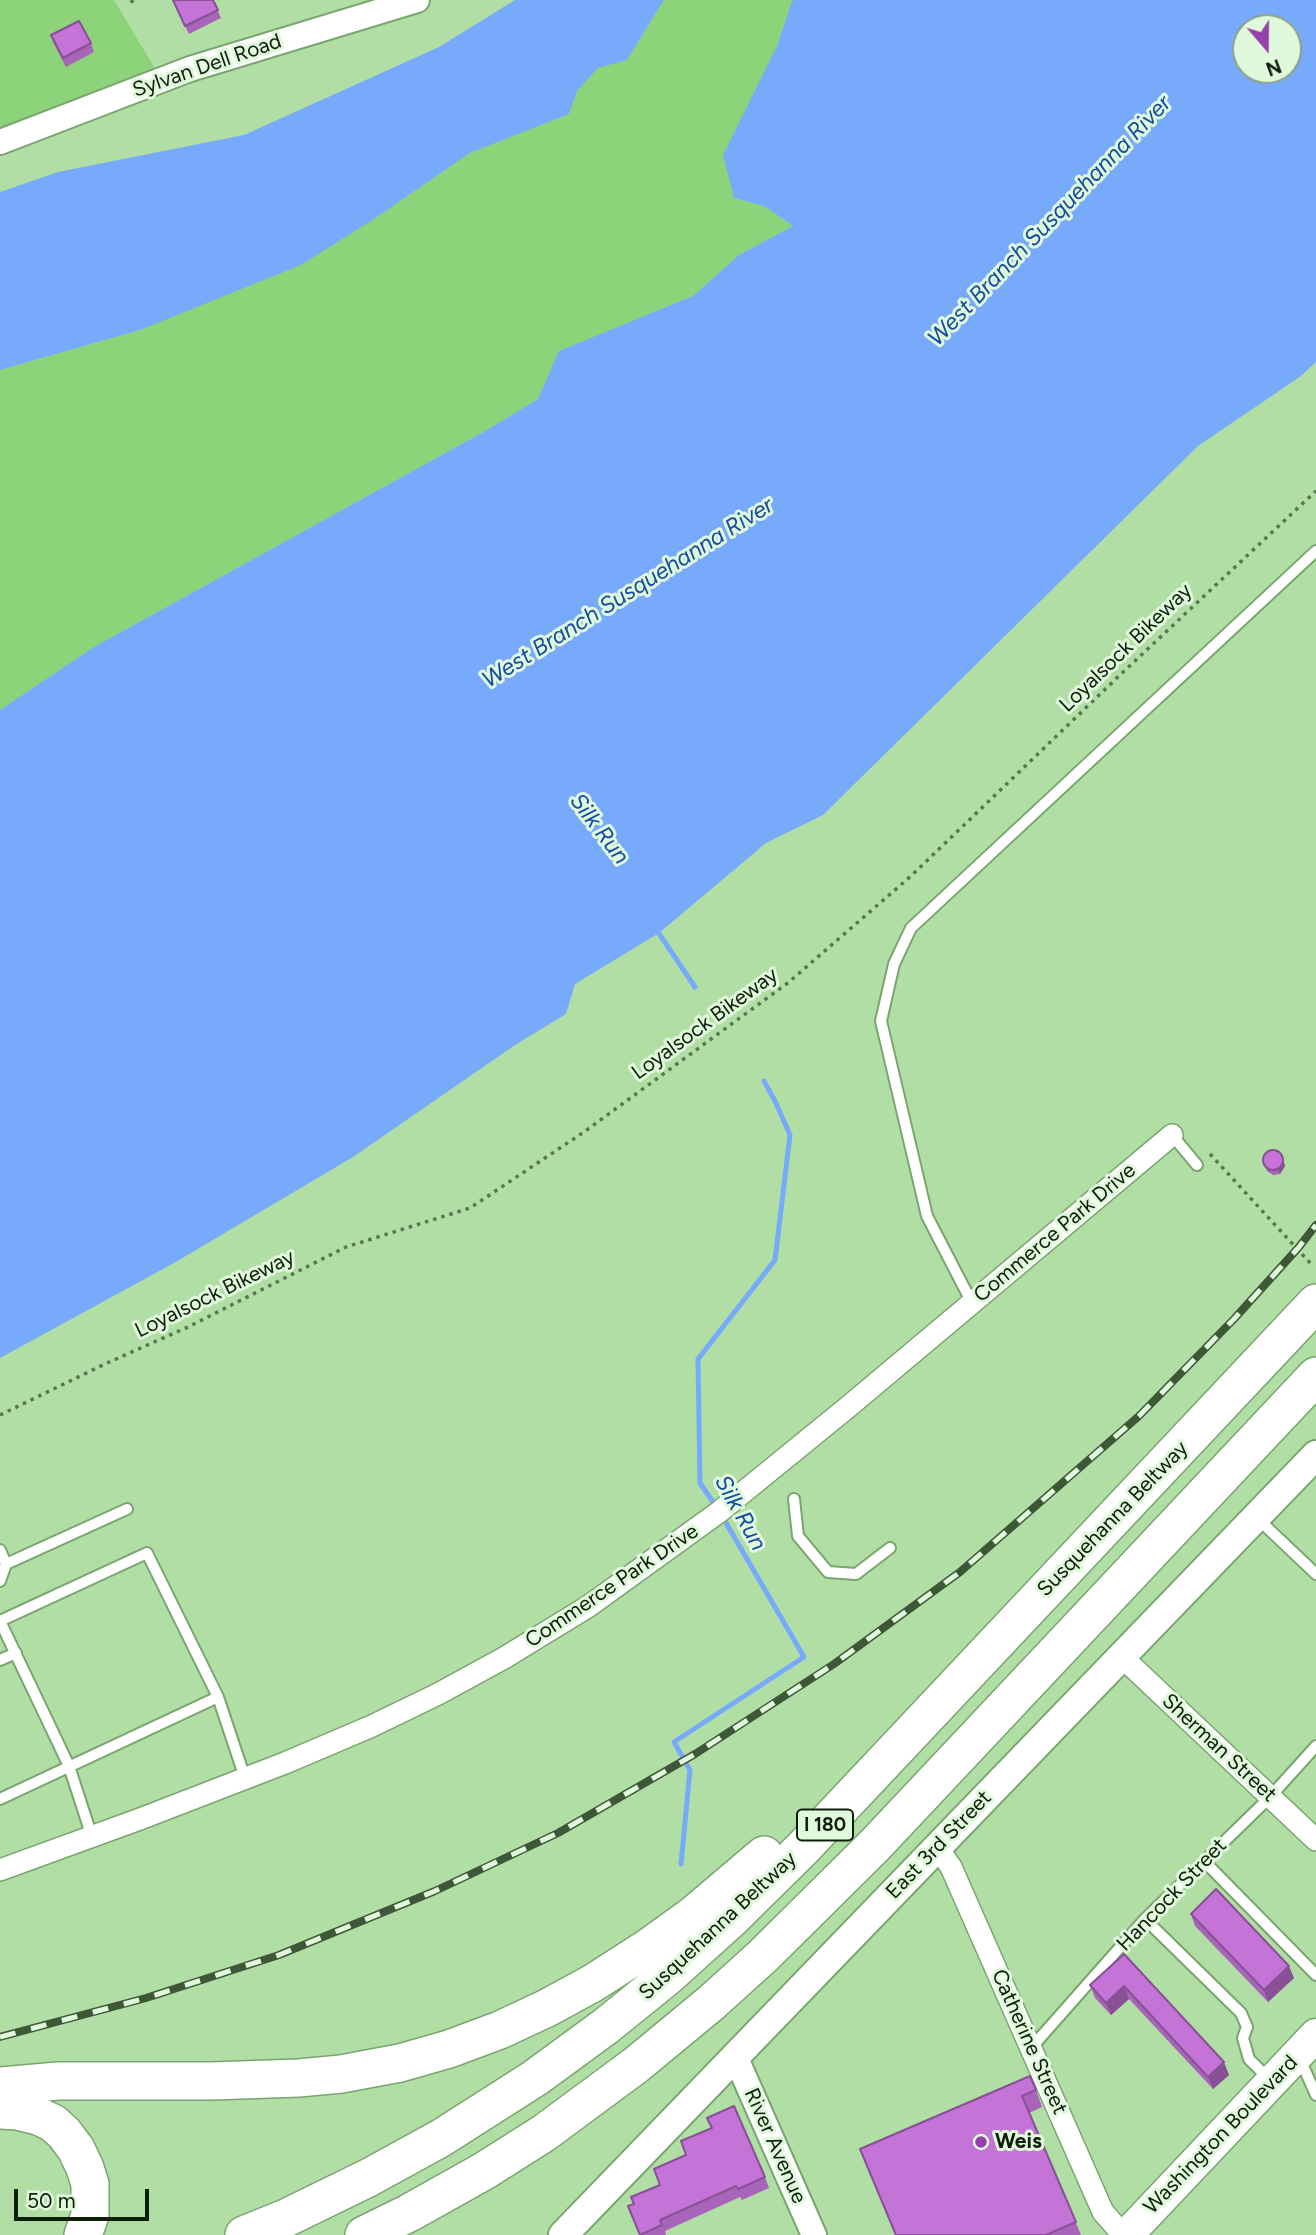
<!DOCTYPE html>
<style>
body{margin:0}
#map{position:relative;width:1316px;height:2235px;overflow:hidden;background:#b0dea5;font-family:Figtree,sans-serif}
canvas{display:block}
.north{position:absolute;left:1232px;top:14px;width:70px;height:70px;box-sizing:border-box;background:#e0f8db;border:2px solid #8ca187;border-radius:50%;rotate:160deg;font-size:19px;font-weight:700;line-height:28px;text-align:center;color:#0d1e09}
.north::after{content:'';display:block;margin:auto;width:24px;height:32px;background:#973fab;clip-path:polygon(50% 0,100% 100%,50% 72%,0 100%)}
.scale{position:absolute;left:14px;top:2189px;width:135px;height:32px;box-sizing:border-box;border:4px solid #0d1e09;border-top:0;padding-left:9px;font-size:21px;line-height:24px;white-space:nowrap;color:#0d1e09;-webkit-text-stroke:5px #e0f8db;paint-order:stroke}
</style>
<div id="map">
<canvas width="1316" height="2235"></canvas>
<div class="north">N</div>
<div class="scale">50 m</div>
</div>
<script>
const g = document.querySelector('canvas').getContext('2d');
g.lineJoin = 'round';
function fillPath(path, color) { g.fillStyle = color; g.fill(path, 'evenodd'); }
const poly = rows => new Path2D(rows.map(r => 'M' + r).join(''));
function trace(path, color, width, dash) { g.strokeStyle = color; g.lineWidth = width; g.lineCap = dash ? 'butt' : 'round'; g.setLineDash(dash || []); g.stroke(path); }
function write(font, color, halo, rows, align = 'center') {
  g.font = font + ' Figtree,sans-serif'; g.lineWidth = 6; g.setLineDash([]); g.textBaseline = 'middle'; g.strokeStyle = halo; g.fillStyle = color; for (const [text, x, y, turn = 0] of rows) {
    g.save(); g.translate(x, y); g.rotate((+turn || 0) * Math.PI / 180); g.textAlign = isNaN(turn) ? turn : align; if (halo) g.strokeText(text, 0, 0); g.fillText(text, 0, 0); g.restore();
  }
}
fillPath(poly([
 [0,0,114,0,154,67,152,72,0,137],
 [664,0,794,0,792,2,777,46,734,198,764,206,793,226,739,255,693,296,560,351,538,399,487,430,94,647,0,710,0,370,140,330,377,217,470,153,569,114,577,91,598,67,627,60]
]), '#8cd37a');
fillPath(poly([
 [515,0,664,0,627,60,598,68,577,91,569,114,470,153,377,217,301,265,140,330,0,370,0,192,58,172,244,135,439,47],
 [794,0,1316,0,1316,362,1301,376,1198,446,823,815,766,843,659,933,575,984,566,1014,515,1045,353,1157,174,1263,0,1358,0,710,94,647,487,430,538,399,559,351,693,296,739,255,793,226,764,206,734,198,723,155,777,46,792,1],
 [1288,28,1288,70,1246,70,1246,28]
]), '#78aafb');
trace(poly([
 [656,929,695,987],
 [717,1508,700,1483,698,1359,775,1260,790,1135,775,1101,764,1081],
 [681,1864,690,1770,674,1742,804,1657,722,1516]
]), '#78aafb', 5);
const service = poly([
 [1172,1135,1197,1165],
 [972,1303,927,1216,881,1021,894,964,911,928,1316,551],
 [794,1499,798,1536,828,1572,856,1574,890,1548],
 [1257,1518,1316,1574],
 [0,1550,6,1564,0,1581],
 [6,1564,127,1509],
 [0,1660,16,1653],
 [0,1799,218,1697],
 [92,1837,69,1766,0,1621,147,1553,218,1697,245,1778],
 [1204,1861,1316,1975],
 [1145,1919,1241,2013,1247,2027,1243,2038,1249,2059,1269,2079],
 [1032,2047,1145,1919,1270,1797,1316,1746],
 [1299,2057,1316,2095]
]);
const minor = poly([
 [1121,1656,1316,1840],
 [937,1847,951,1867,1103,2212,1123,2235],
 [0,1870,140,1819,285,1763,372,1726,438,1694,504,1658,589,1606,719,1512,848,1407,1172,1135]
]);
const tertiary = poly([
 [0,142,190,69,417,0],
 [735,2056,814,2235]
]);
const secondary = poly([
 [563,2235,1316,1455]
]);
const primary = poly([
 [1127,2235,1316,2035]
]);
const motorway = poly([
 [0,2086,58,2081,211,2081,299,2078,341,2074,400,2063,449,2049,500,2030,547,2008,593,1983,649,1947,692,1916,764,1855],
 [0,2110,18,2111,38,2116,53,2123,64,2133,76,2149,85,2168,90,2184,90,2215,83,2235],
 [244,2235,286,2218,368,2178,441,2138,535,2078,606,2026,669,1975,731,1919,803,1848,1316,1303],
 [364,2235,409,2213,484,2171,544,2133,636,2065,711,2003,763,1956,875,1845,1316,1376]
]);
trace(service, '#79a56e', 14);
trace(minor, '#79a56e', 24);
trace(tertiary, '#79a56e', 28);
trace(secondary, '#79a56e', 32);
trace(primary, '#79a56e', 35);
trace(motorway, '#79a56e', 40);
trace(poly([
 [131,0,136,6],
 [1210,1154,1311,1264],
 [0,1415,107,1363,188,1327,346,1247,470,1208,584,1132,789,982,911,876,1120,675,1316,491]
]), '#597751', 3.5, [3.5, 5]);
trace(service, '#fff', 10);
trace(minor, '#fff', 21);
trace(tertiary, '#fff', 24);
trace(secondary, '#fff', 28);
trace(primary, '#fff', 32);
trace(motorway, '#fff', 37);
const rail = poly([
 [0,2037,146,1998,279,1955,435,1891,558,1833,695,1754,834,1664,960,1572,1139,1416,1234,1319,1299,1247,1316,1225]
]);
trace(rail, '#3d5737', 8);
trace(rail, '#e0f8db', 5, [16]);
fillPath(poly([
 [172,0,213,0,221,18,189,34],
 [51,35,91,43,94,52,66,67,54,44],
 [1282,1155,1285,1166,1280,1174,1273,1175,1267,1171,1263,1160],
 [1191,1914,1294,1978,1268,2002,1195,1926],
 [1124,1954,1229,2075,1213,2089,1129,1999,1111,2015,1095,1998,1090,1985],
 [1036,2090,1042,2107,1029,2113,1081,2235,895,2235,860,2149],
 [707,2118,765,2177,769,2188,742,2200,740,2197,665,2231,666,2235,639,2235,634,2204,660,2185,654,2169,686,2155,681,2141,711,2128]
]), '#a864b8');
fillPath(poly([
 [1282,1155,1285,1166,1280,1174,1278,1170],
 [1289,1966,1294,1978,1268,2002,1264,1990],
 [1124,1986,1129,1999,1111,2015,1106,2003],
 [1224,2062,1229,2075,1213,2089,1208,2077]
]), '#885196');
const building = poly([
 [173,0,213,0,218,10,185,26,173,0],
 [79,21,91,43,63,58,51,35,79,21],
 '1263 1160a10 10 0 1 1 20 0a10 10 0 1 1-20 0Z',
 [1216,1889,1289,1966,1264,1990,1191,1914,1216,1889],
 [1124,1954,1224,2062,1208,2077,1124,1986,1106,2003,1090,1985,1124,1954],
 [1030,2076,1036,2090,1022,2096,1076,2222,1046,2235,896,2235,860,2149,1030,2076],
 [734,2106,765,2177,738,2189,736,2186,660,2220,662,2225,640,2235,628,2206,634,2204,631,2197,660,2185,654,2169,686,2155,681,2141,712,2128,707,2118,734,2106]
]);
fillPath(building, '#c374d6');
trace(building, '#885196', 2);
for (const [x, y, r, color] of [
 [981,2142,7,"#973fab"]
]) { const dot = new Path2D(); dot.arc(x, y, r, 0, 2 * Math.PI); g.fillStyle = color; g.fill(dot); trace(dot, '#e0f8db', 2.5); }
for (const [x, y, w] of [
 [825,1825,56]
]) { const box = new Path2D(); box.roundRect(x - w / 2, y - 15.5, w, 31, 5); g.fillStyle = '#e0f8db'; g.fill(box); trace(box, '#0d1e09', 2); }
write('bold 19px', '#0d1e09', null, [
 ["I 180",825,1825]
]);
write('21px', '#0d1e09', '#e0f8db', [
 ["Sylvan Dell Road",207,66,-19],
 ["Loyalsock Bikeway",1126,648,-44],
 ["Loyalsock Bikeway",705,1024,-36],
 ["Commerce Park Drive",1055,1233,-40],
 ["Loyalsock Bikeway",215,1294,-26],
 ["Susquehanna Beltway",1113,1519,-46],
 ["Commerce Park Drive",612,1586,-34],
 ["Sherman Street",1219,1748,43],
 ["East 3rd Street",939,1845,-46],
 ["Hancock Street",1172,1895,-46],
 ["Susquehanna Beltway",718,1926,-43],
 ["Catherine Street",1029,2042,66],
 ["Washington Boulevard",1221,2135,-46],
 ["River Avenue",775,2146,66]
]);
write('bold 21px', '#0d1e09', '#e0f8db', [
 ["Weis",995,2142]
], 'left');
write('italic 23px', '#134ca4', '#e0f8db', [
 ["West Branch Susquehanna River",1050,221,-46],
 ["West Branch Susquehanna River",628,593,-32],
 ["Silk Run",599,829,53],
 ["Silk Run",740,1513,61]
]);
</script>
